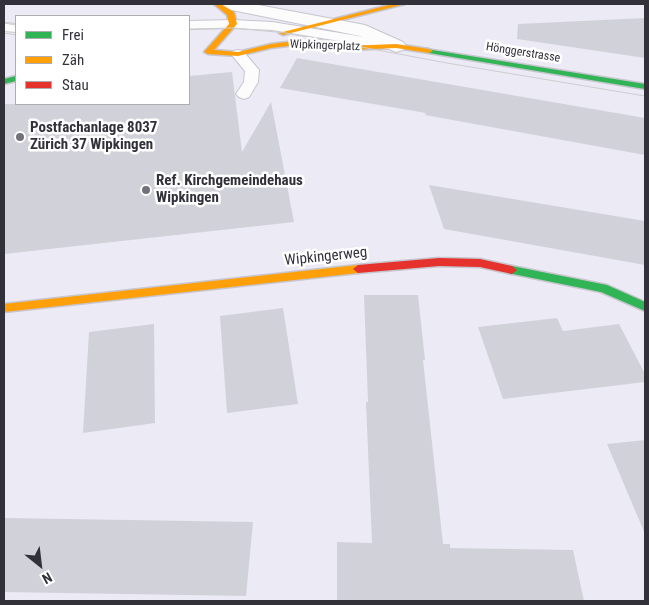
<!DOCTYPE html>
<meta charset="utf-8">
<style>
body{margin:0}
#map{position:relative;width:649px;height:605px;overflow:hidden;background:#eceaf4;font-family:"Roboto Condensed",sans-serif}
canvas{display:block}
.frame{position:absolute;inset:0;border:5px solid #323139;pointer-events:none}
.legend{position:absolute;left:15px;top:15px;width:175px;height:90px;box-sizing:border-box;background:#fff;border:1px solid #adadb0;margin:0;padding:6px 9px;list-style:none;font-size:15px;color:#323139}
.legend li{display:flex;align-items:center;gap:10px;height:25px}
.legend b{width:25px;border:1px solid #adadb0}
.north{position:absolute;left:15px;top:540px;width:50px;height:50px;-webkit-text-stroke:4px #fff;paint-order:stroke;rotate:151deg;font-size:14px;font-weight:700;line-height:20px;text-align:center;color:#323139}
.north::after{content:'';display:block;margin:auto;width:18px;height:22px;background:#323139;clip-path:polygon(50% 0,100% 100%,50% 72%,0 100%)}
</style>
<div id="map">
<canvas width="649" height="605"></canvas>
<div class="frame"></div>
<ul class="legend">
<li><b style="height:6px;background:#30b455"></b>Frei</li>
<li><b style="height:6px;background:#ff9f0a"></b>Zäh</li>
<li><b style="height:6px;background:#e5322d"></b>Stau</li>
</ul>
<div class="north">N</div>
</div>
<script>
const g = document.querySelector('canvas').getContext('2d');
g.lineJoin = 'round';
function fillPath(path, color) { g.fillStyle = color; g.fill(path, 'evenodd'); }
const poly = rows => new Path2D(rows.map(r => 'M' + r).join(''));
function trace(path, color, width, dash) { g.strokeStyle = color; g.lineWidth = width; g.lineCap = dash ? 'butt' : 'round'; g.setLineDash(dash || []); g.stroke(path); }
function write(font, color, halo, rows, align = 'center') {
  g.font = font + ' "Roboto Condensed",sans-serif'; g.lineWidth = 5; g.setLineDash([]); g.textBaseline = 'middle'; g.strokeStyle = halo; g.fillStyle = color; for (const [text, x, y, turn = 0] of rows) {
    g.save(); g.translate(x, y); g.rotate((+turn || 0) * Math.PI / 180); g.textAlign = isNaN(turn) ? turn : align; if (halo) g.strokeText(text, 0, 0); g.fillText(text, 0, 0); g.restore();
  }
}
fillPath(poly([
 [645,18,645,58,517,39,518,24],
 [297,58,645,118,645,155,425,115,426,113,280,88],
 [232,72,242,152,271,102,294,222,4,254,4,104,189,104,189,76],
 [429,185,645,221,645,265,444,229],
 [364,295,418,295,425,360,423,360,443,544,450,544,450,548,573,550,584,601,337,601,337,542,372,543,366,402,368,402],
 [283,308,298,404,227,413,220,316],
 [557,318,563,331,619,324,645,374,645,382,503,399,478,327],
 [154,324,155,423,83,433,89,332],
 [645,440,645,534,607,444],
 [4,518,253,522,246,596,4,592]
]), '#d1d2d9');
const lane = poly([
 [233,20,272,22,395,42,402,46,395,50,272,30,233,28,189,29,189,21,233,20],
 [4,23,16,24,16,32,4,31,4,23],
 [238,50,243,51,259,70,258,82,249,97,244,99,239,97,236,94,244,82,245,71,231,54,233,51,238,50]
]);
const street = poly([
 [218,4,253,4,365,25,403,42,406,46,403,50,396,52,360,36,227,9,221,8,218,4]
]);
const fast = poly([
 [426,49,645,84,645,89,429,53,425,51,426,49],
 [16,76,16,81,4,84,4,79,16,76],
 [512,266,607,285,645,302,645,311,601,292,508,273,507,270,508,267,512,266]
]);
const slow = poly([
 [214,4,221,4,234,12,237,24,214,50,238,52,271,44,296,41,347,46,396,44,429,49,433,51,429,53,396,48,347,50,296,45,271,48,238,56,208,54,204,52,229,24,227,15,214,4],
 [393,4,405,4,283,35,279,33,393,4],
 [358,265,363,269,358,273,4,312,4,304,358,265]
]);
const jam = poly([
 [439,258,480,259,512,266,517,270,512,274,480,267,439,266,358,273,353,269,358,265,439,258]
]);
trace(lane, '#c7c6ce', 2);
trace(street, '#c7c6ce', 2);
trace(fast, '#c7c6ce', 3);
trace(slow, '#c7c6ce', 3);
trace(jam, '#c7c6ce', 3);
fillPath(lane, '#fcfcfd');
fillPath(street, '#fcfcfd');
fillPath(fast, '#30b455');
fillPath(slow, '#ff9f0a');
fillPath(jam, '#e5322d');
trace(poly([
 [4,23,16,25],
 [189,29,234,28,286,33,447,63,645,96],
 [4,33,16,35]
]), '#cdcdcf', 1);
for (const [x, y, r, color] of [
 [20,137,5,"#73727a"],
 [146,190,5,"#73727a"]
]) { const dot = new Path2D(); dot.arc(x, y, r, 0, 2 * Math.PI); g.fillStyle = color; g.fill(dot); trace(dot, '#fff', 2); }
write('12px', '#323139', '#fff', [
 ["Wipkingerplatz",325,46,2],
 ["Hönggerstrasse",523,53,9]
]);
write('bold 15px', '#323139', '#fff', [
 ["Postfachanlage 8037",30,128],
 ["Zürich 37 Wipkingen",30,145],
 ["Ref. Kirchgemeindehaus",156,181],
 ["Wipkingen",156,198]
], 'left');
write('15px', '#323139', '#fff', [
 ["Wipkingerweg",326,257,-6]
]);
</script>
